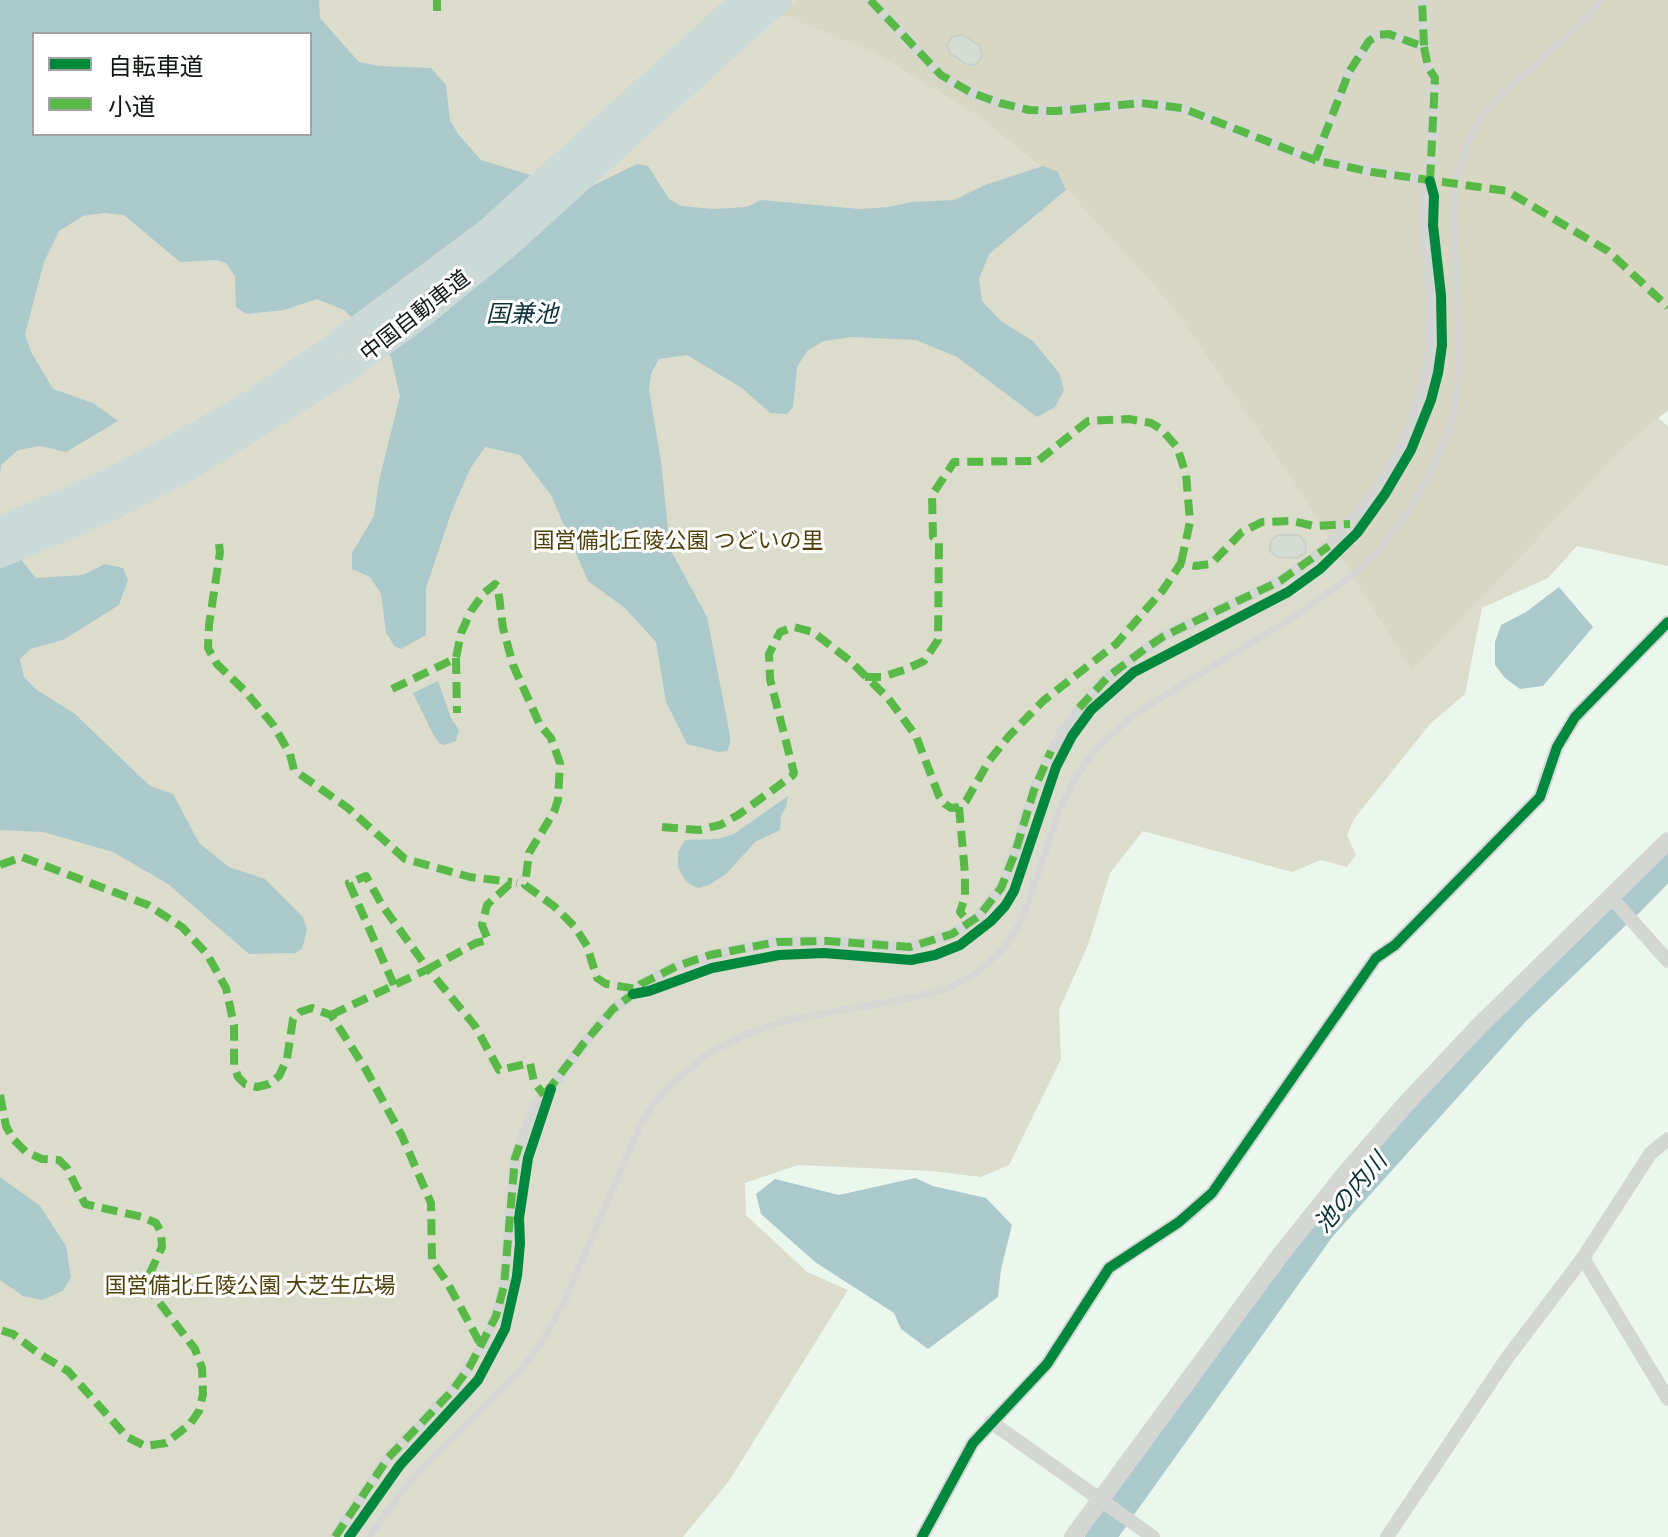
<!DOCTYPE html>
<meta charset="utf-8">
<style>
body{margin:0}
#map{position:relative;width:1668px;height:1537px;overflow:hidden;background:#ebf6ed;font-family:"Roboto Condensed","Noto Sans JP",sans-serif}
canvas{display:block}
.legend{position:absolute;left:32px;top:32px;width:280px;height:104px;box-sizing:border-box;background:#fff;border:2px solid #a0a3a0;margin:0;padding:10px 14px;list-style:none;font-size:24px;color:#111812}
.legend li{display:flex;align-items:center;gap:16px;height:40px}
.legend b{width:40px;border:2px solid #a0a3a0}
</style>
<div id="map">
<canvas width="1668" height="1537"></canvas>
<ul class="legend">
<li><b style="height:10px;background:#00873e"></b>自転車道</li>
<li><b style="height:10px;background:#58b947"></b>小道</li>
</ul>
</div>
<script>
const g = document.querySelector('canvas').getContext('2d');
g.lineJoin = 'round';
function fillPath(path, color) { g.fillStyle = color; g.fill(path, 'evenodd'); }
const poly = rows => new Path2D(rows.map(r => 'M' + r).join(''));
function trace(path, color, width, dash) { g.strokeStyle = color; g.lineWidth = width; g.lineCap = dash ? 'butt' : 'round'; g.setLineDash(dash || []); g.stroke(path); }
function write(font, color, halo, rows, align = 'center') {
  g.font = font + ' "Roboto Condensed","Noto Sans JP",sans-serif'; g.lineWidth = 6; g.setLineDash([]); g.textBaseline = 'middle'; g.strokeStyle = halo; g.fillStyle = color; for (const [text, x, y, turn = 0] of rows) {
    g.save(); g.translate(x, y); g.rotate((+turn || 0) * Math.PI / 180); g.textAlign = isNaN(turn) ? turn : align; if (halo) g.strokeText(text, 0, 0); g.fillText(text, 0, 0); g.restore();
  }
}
fillPath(poly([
 [0,0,1668,0,1668,108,1570,347,1668,426,1668,566,1577,546,1548,578,1482,608,1465,694,1430,724,1354,819,1347,835,1356,855,1347,867,1321,860,1292,872,1143,831,1110,873,1088,945,1059,1010,1061,1059,1009,1165,981,1177,932,1171,798,1165,745,1183,746,1215,807,1272,848,1290,729,1481,683,1537,0,1537],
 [34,34,310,34,310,134,34,134]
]), '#dbdccc');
fillPath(poly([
 [798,0,1668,0,1668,410,1623,448,1412,671,1295,483,1170,303,1062,184,979,116,877,54,782,14]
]), '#d7d7c3');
fillPath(poly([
 [0,0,319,0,320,18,359,62,379,66,431,68,446,85,450,120,458,134,481,160,582,191,637,164,648,166,669,199,681,206,713,209,747,207,761,200,860,209,889,207,911,202,954,200,985,185,1043,166,1058,172,1066,190,989,254,979,279,982,301,1001,321,1033,341,1059,373,1064,390,1055,407,1037,417,957,357,916,340,852,337,824,341,808,350,797,367,793,407,787,414,770,413,742,388,687,355,659,359,651,374,649,390,661,461,670,549,707,617,730,735,730,744,727,751,719,752,687,744,666,702,656,642,625,608,588,581,551,495,520,455,485,447,470,469,451,513,426,588,426,635,401,649,394,646,386,632,381,594,370,577,352,569,352,553,374,516,379,481,400,396,391,357,344,310,317,299,284,310,246,314,236,307,235,276,226,263,216,260,180,262,124,215,104,213,83,216,59,231,44,262,25,334,31,352,53,389,93,403,118,421,66,452,40,446,18,450,1,465,0,476],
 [34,34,310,34,310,134,34,134],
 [0,534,36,578,83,575,105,564,123,568,128,580,119,605,63,640,30,649,20,659,24,677,37,690,75,714,150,786,173,794,199,843,229,867,265,879,303,917,307,930,302,949,295,953,249,954,168,884,113,852,43,832,0,830],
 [1559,587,1593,627,1543,686,1520,689,1505,678,1495,665,1495,642,1501,625,1526,612],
 [438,681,451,718,459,730,456,741,445,745,439,743,433,734,413,693],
 [788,796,786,807,781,816,780,830,755,842,726,874,709,885,698,888,686,882,678,867,678,852,685,840,718,839,734,834],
 [0,1177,40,1206,66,1246,71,1277,63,1291,42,1300,23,1296,0,1280],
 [915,1178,933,1186,986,1198,1012,1225,1001,1269,998,1297,928,1349,901,1329,894,1313,815,1262,761,1214,756,1194,775,1179,839,1195]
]), '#abc9cb');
trace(poly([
 [1627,904,1668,862],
 [1124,1503,1321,1227,1515,1011,1616,914],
 [1100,1537,1113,1519]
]), '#abc9cb', 30);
const building = poly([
 [963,35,980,46,982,56,976,65,966,64,950,53,947,45,953,36,963,35],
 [1278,535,1299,535,1306,543,1305,553,1297,558,1277,557,1270,551,1271,540,1278,535]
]);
fillPath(building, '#d5dcd3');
trace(building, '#c9d0c7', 2);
trace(poly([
 [369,1537,403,1490,428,1462,519,1372,541,1344,565,1300,639,1128,652,1106,672,1083,710,1052,745,1035,788,1020,916,997,946,989,977,973,1006,946,1023,917,1060,809,1077,775,1096,749,1133,715,1295,616,1346,580,1378,552,1409,510,1432,470,1452,421,1459,378,1459,324,1453,215,1457,178,1467,144,1481,117,1499,97,1584,20,1601,0]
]), '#d4d6d4', 7);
trace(poly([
 [870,0,941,75,970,92,1000,103,1029,110,1056,111,1141,103,1182,108,1315,160,1430,181],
 [1315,160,1349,72,1369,41,1378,35,1389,34,1424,47,1422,0],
 [335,1537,388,1458,452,1391,482,1347,496,1316,504,1286,515,1158,530,1118,538,1101,551,1089,584,1043,613,1009,633,994,641,984,677,966,742,948,777,942,827,941,910,947,952,934,979,916,1001,888,1015,853,1034,790,1045,764,1064,730,1094,691,1109,676,1164,636,1280,581,1311,561,1347,527,1376,490,1388,473,1411,424,1427,372,1431,345,1431,296,1423,215,1425,196,1430,181,1435,78,1428,67,1424,47]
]), '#d4d6d4', 11);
trace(poly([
 [1610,896,1668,961],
 [1583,1258,1668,1399],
 [991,1422,1153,1537],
 [922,1537,973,1443,1047,1364,1109,1268,1179,1222,1212,1193,1376,958,1395,945,1540,797,1557,747,1575,717,1668,622],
 [1387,1537,1507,1358,1583,1258,1650,1154,1668,1139]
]), '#d4d6d4', 14);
trace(poly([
 [1073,1537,1278,1258,1340,1180,1403,1107,1479,1026,1668,841]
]), '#d4d6d4', 18);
trace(poly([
 [0,529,98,487,176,446,253,402,330,349,487,232,744,0],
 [0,555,105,511,187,469,349,368,424,313,505,247,779,0]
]), '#ccdad7', 26);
trace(poly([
 [437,0,437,11],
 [870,0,941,75,970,92,1000,103,1029,110,1056,111,1141,103,1182,108,1315,160,1372,172,1507,191,1608,251,1668,307],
 [1424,47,1428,67,1435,78,1430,181,1428,188],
 [1315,160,1349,72,1369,41,1378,35,1389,34,1424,47,1422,0],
 [219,544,220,552,209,625,208,648,217,664,245,691,274,726,290,754,294,770,348,808,405,859,470,877,512,882],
 [456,658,457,713],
 [865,677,882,677,904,670,924,661,938,640,939,542,933,537,932,495,954,462,1038,461,1088,421,1129,419,1151,423,1161,429,1177,447,1186,474,1190,522,1181,563],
 [392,689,456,658,461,633,471,611,484,593,495,584,498,588,503,628,513,665,540,725,551,738,560,763,558,800,554,812,529,853,525,885,555,907,575,927,587,946,597,978,606,984,637,989],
 [1079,708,1109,676,1146,648,1164,636,1280,581,1329,546],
 [959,807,965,874,965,897,960,912,969,923],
 [662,827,699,830,720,825,738,815,792,776,794,773,770,679,769,654,780,632,794,627,813,632,849,660,888,698,916,736,939,796,945,804,951,808,959,807,966,801,989,761,1009,736,1043,701,1116,644,1163,590,1181,563,1195,566,1211,564,1242,532,1262,522,1292,521,1314,526,1350,524],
 [0,865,22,857,38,863,148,905,182,927,207,954,226,988,234,1025,234,1065,238,1077,245,1084,257,1087,269,1084,279,1076,287,1059,293,1019,300,1012,312,1008,331,1015,365,1068,402,1136,431,1203,432,1261,447,1282,482,1347],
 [394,985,349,883,366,876,382,905,428,969,476,943,488,940,482,925,487,905,512,882,517,883],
 [331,1015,428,969,475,1026,499,1070,530,1063,534,1082,544,1095],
 [546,1093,584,1043,613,1009,633,994,641,984,677,966,710,955,777,942,827,941,910,947,952,934,979,916,1001,888,1015,853,1034,790,1051,751],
 [0,1095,6,1126,13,1139,26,1152,42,1159,59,1160,67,1168,85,1204,142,1217,156,1223,161,1232,162,1247,150,1273,149,1289,195,1349,202,1368,203,1394,199,1411,190,1424,166,1443,145,1446,127,1437,68,1371,38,1353,13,1334,0,1330],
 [335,1537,388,1458,452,1391,469,1368,496,1316,504,1286,515,1158,522,1138]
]), '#58b947', 8, [16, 8]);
trace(poly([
 [633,994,649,991,712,968,779,955,824,953,911,960,935,955,960,945,991,921,1005,906,1014,891,1056,767,1072,736,1091,710,1134,672,1288,592,1320,569,1357,533,1385,494,1411,450,1431,400,1438,373,1442,345,1441,295,1433,225,1434,196,1430,181],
 [349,1537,400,1465,478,1380,505,1329,517,1276,520,1243,519,1218,528,1158,551,1089],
 [922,1537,973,1443,1047,1364,1109,1268,1179,1222,1212,1193,1376,958,1395,945,1540,797,1557,747,1575,717,1668,622]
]), '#00873e', 10);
write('22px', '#111812', '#fff', [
 ["中国自動車道",416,317,-38]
]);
write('22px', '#50400a', '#fff', [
 ["国営備北丘陵公園 つどいの里",678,542],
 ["国営備北丘陵公園 大芝生広場",250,1287]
]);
write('italic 24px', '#0b3137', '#fff', [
 ["国兼池",522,316],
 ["池の内川",1352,1194,-49]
]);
</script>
